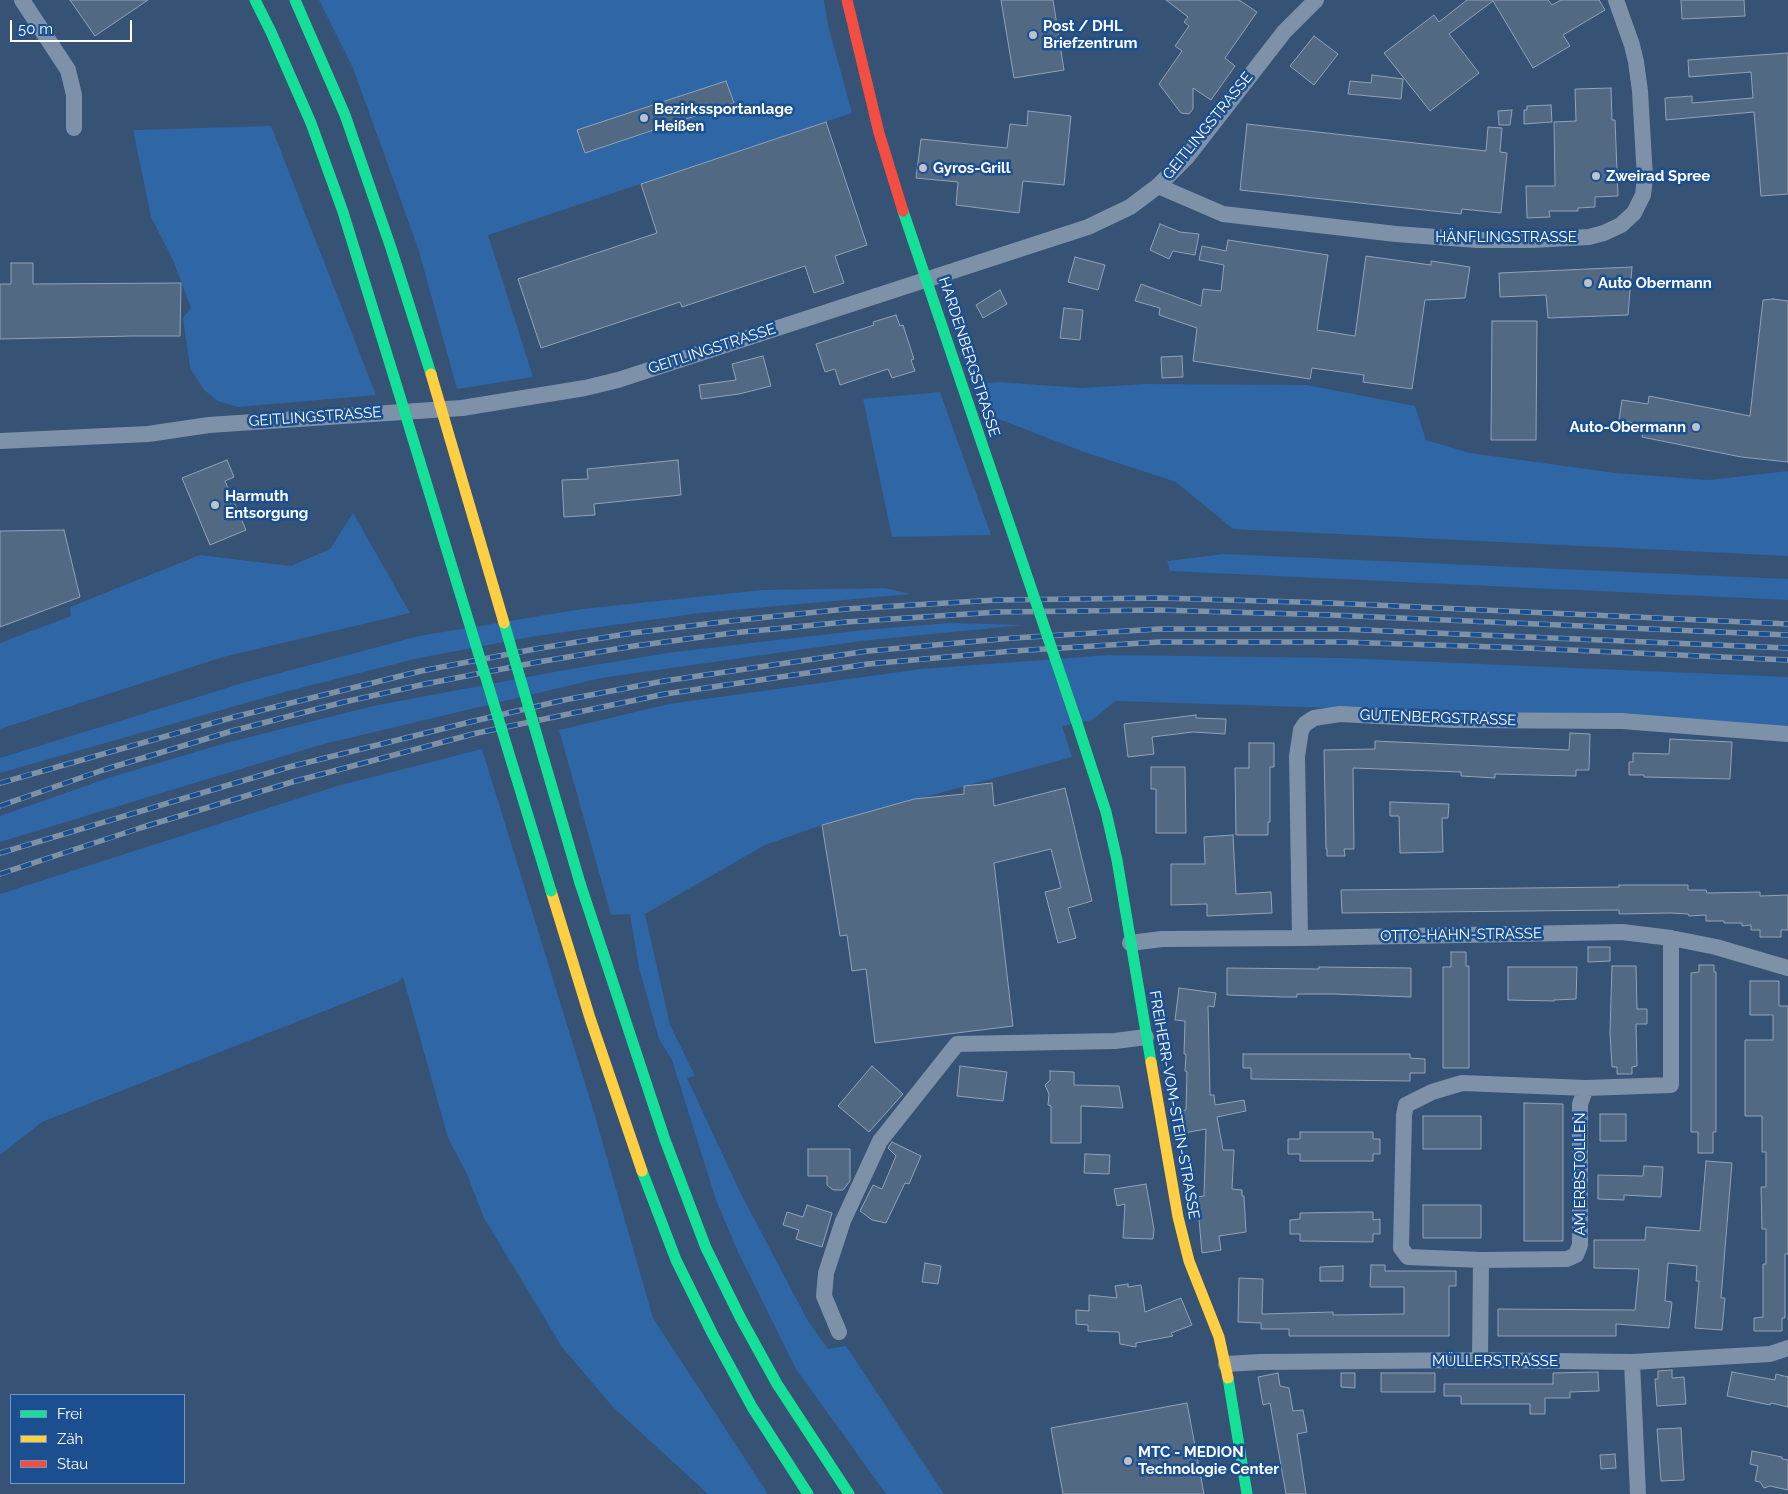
<!DOCTYPE html>
<meta charset="utf-8">
<style>
body{margin:0}
#map{position:relative;width:1788px;height:1494px;overflow:hidden;background:#365274;font-family:Raleway,sans-serif}
canvas{display:block}
.legend{position:absolute;left:10px;top:1394px;width:175px;height:90px;box-sizing:border-box;background:#1b4f8f;border:1px solid #7695bc;margin:0;padding:6px 9px;list-style:none;font-size:15px;color:#fff}
.legend li{display:flex;align-items:center;gap:10px;height:25px}
.legend b{width:25px;border:1px solid #7695bc}
.scale{position:absolute;left:10px;top:20px;width:122px;height:22px;box-sizing:border-box;border:2px solid #fff;border-top:0;padding-left:6px;font-size:15px;line-height:18px;white-space:nowrap;color:#fff;-webkit-text-stroke:4px #1b4f8f;paint-order:stroke}
</style>
<div id="map">
<canvas width="1788" height="1494"></canvas>
<ul class="legend">
<li><b style="height:6px;background:#16e098"></b>Frei</li>
<li><b style="height:6px;background:#ffcf43"></b>Zäh</li>
<li><b style="height:6px;background:#f24e42"></b>Stau</li>
</ul>
<div class="scale">50 m</div>
</div>
<script>
const g = document.querySelector('canvas').getContext('2d');
g.lineJoin = 'round';
function fillPath(path, color) { g.fillStyle = color; g.fill(path, 'evenodd'); }
const poly = rows => new Path2D(rows.map(r => 'M' + r).join(''));
function trace(path, color, width, dash) { g.strokeStyle = color; g.lineWidth = width; g.lineCap = dash ? 'butt' : 'round'; g.setLineDash(dash || []); g.stroke(path); }
function write(font, color, halo, rows, align = 'center') {
  g.font = font + ' Raleway,sans-serif'; g.lineWidth = 5; g.setLineDash([]); g.textBaseline = 'middle'; g.strokeStyle = halo; g.fillStyle = color; for (const [text, x, y, turn = 0] of rows) {
    g.save(); g.translate(x, y); g.rotate((+turn || 0) * Math.PI / 180); g.textAlign = isNaN(turn) ? turn : align; if (halo) g.strokeText(text, 0, 0); g.fillText(text, 0, 0); g.restore();
  }
}
fillPath(poly([
 [319,0,824,0,828,25,852,113,488,235,533,377,457,389,418,248,353,68],
 [271,126,376,395,238,407,218,401,204,390,190,368,183,318,191,308,173,260,151,217,133,130],
 [999,382,1081,388,1144,384,1307,385,1415,406,1426,440,1470,453,1616,473,1709,480,1788,471,1788,556,1233,529,1176,482,1084,452,991,416,979,384],
 [940,392,991,535,892,537,863,399],
 [353,513,410,613,223,657,0,729,0,643,71,616,70,607,200,555,291,566,330,549],
 [1224,554,1788,579,1788,600,1170,571,1167,561],
 [885,588,911,594,700,613,536,636,419,658,288,691,0,773,0,758,246,682,419,636,582,609,762,590],
 [949,623,1024,625,861,641,601,678,320,745,0,842,0,816,111,777,226,743,373,706,565,670,674,652,864,630],
 [1109,655,1341,658,1788,677,1788,728,1623,713,1456,712,1116,701,1092,720,1062,726,1072,757,822,825,765,845,645,914,670,1025,695,1076,687,1078,741,1194,808,1321,828,1349,846,1346,944,1494,886,1494,796,1369,738,1252,716,1200,672,1060,659,1039,639,968,630,914,611,915,559,730,669,704,921,669],
 [482,749,593,1109,653,1318,768,1494,708,1494,612,1406,562,1347,484,1218,467,1174,448,1138,403,977,398,982,42,1122,0,1155,0,894,337,786]
]), '#2f66a5');
const building = poly([
 [70,0,148,0,95,36,70,0],
 [1001,0,1053,0,1064,70,1014,78,1001,0],
 [1166,0,1239,0,1257,12,1225,58,1235,66,1211,100,1193,88,1193,109,1189,114,1181,113,1159,84,1182,51,1175,46,1189,26,1184,22,1188,17,1166,0],
 [1467,0,1548,0,1552,5,1561,0,1599,0,1605,10,1563,35,1570,46,1533,68,1493,1,1449,34,1479,73,1430,111,1384,53,1434,15,1439,22,1467,0],
 [1681,0,1744,0,1745,16,1682,19,1681,0],
 [1314,36,1338,54,1314,85,1290,66,1314,36],
 [1788,53,1788,194,1761,196,1754,112,1666,120,1665,98,1692,96,1692,103,1753,98,1751,72,1689,77,1688,60,1788,53],
 [1372,75,1403,79,1401,99,1348,94,1350,81,1371,83,1372,75],
 [726,81,734,103,585,153,577,130,726,81],
 [1611,88,1612,120,1615,120,1618,196,1595,197,1595,207,1578,208,1578,211,1549,211,1550,217,1527,218,1526,186,1555,186,1554,122,1576,121,1575,89,1611,88],
 [1551,105,1552,122,1524,124,1524,110,1527,110,1527,106,1551,105],
 [1512,110,1510,125,1499,125,1498,111,1512,110],
 [1028,111,1071,116,1064,185,1023,181,1019,213,956,205,958,182,916,178,921,139,1007,148,1010,124,1027,126,1028,111],
 [826,122,867,245,835,256,844,283,814,293,805,266,682,307,680,302,541,348,518,279,657,233,641,184,826,122],
 [1247,124,1486,151,1488,127,1502,128,1500,152,1507,153,1501,213,1462,209,1461,214,1240,190,1247,124],
 [1160,224,1180,232,1199,234,1195,255,1173,251,1169,259,1150,250,1160,224],
 [1228,240,1328,255,1317,330,1355,336,1366,256,1431,265,1431,261,1470,267,1465,298,1425,300,1412,389,1363,382,1364,375,1312,368,1310,379,1193,361,1197,328,1159,315,1160,308,1135,301,1141,284,1201,306,1203,289,1221,291,1224,265,1199,260,1202,246,1226,251,1228,240],
 [1075,257,1105,265,1098,290,1068,282,1075,257],
 [11,263,33,263,33,284,181,283,180,336,132,336,0,339,0,284,11,284,11,263],
 [1632,267,1628,315,1548,318,1546,295,1500,297,1499,273,1632,267],
 [1000,290,1007,304,983,318,976,305,1000,290],
 [1773,299,1788,301,1788,462,1741,457,1642,437,1644,425,1619,420,1622,400,1648,404,1649,396,1750,416,1763,300,1773,299],
 [1064,308,1083,310,1080,340,1060,338,1064,308],
 [896,315,900,326,903,325,914,359,911,360,915,371,892,378,888,369,840,385,835,369,825,372,816,344,874,325,873,322,896,315],
 [1492,321,1537,321,1536,440,1491,440,1492,321],
 [763,356,771,386,739,394,701,399,699,385,736,380,732,364,763,356],
 [1182,356,1183,377,1162,378,1161,357,1182,356],
 [227,460,234,477,225,481,246,530,210,545,182,478,227,460],
 [678,460,681,495,594,504,595,515,564,517,562,480,588,479,587,469,678,460],
 [64,530,80,597,0,627,0,531,64,530],
 [1196,715,1196,718,1226,719,1225,734,1193,732,1152,737,1154,754,1128,757,1124,724,1196,715],
 [1570,733,1590,734,1589,770,1576,770,1576,776,1495,774,1495,778,1461,776,1461,772,1353,768,1354,849,1344,849,1345,856,1327,856,1327,849,1326,849,1324,750,1375,749,1375,741,1569,750,1570,733],
 [1670,739,1732,742,1730,779,1644,777,1644,775,1629,775,1629,762,1633,762,1633,753,1669,754,1670,739],
 [1249,743,1274,743,1274,767,1270,767,1270,822,1268,822,1268,835,1236,835,1235,768,1249,768,1249,743],
 [1151,767,1185,767,1186,833,1156,833,1156,789,1151,789,1151,767],
 [992,783,994,806,1065,788,1092,901,1068,908,1076,938,1058,943,1045,892,1061,888,1051,849,994,863,1013,1026,875,1043,866,969,852,971,847,935,840,936,822,825,914,799,964,794,964,786,992,783],
 [1390,802,1449,804,1448,818,1442,818,1443,852,1400,853,1399,816,1390,816,1390,802],
 [1233,835,1236,894,1271,892,1272,913,1207,916,1207,904,1171,905,1171,864,1205,864,1204,837,1233,835],
 [1619,885,1688,885,1688,890,1706,890,1707,893,1760,892,1760,896,1788,895,1788,930,1781,930,1781,937,1760,937,1760,930,1751,930,1751,925,1742,926,1742,923,1724,923,1724,921,1706,921,1706,915,1689,916,1688,914,1671,913,1619,914,1619,910,1342,913,1341,890,1619,887,1619,885],
 [1588,947,1610,947,1610,961,1588,962,1588,947],
 [1451,952,1466,952,1466,966,1469,966,1469,1068,1443,1068,1443,967,1451,967,1451,952],
 [1699,965,1714,965,1714,972,1716,972,1716,1132,1713,1132,1713,1153,1698,1153,1698,1132,1691,1132,1691,973,1699,972,1699,965],
 [1612,966,1636,966,1637,1009,1647,1009,1647,1024,1636,1024,1637,1066,1632,1067,1632,1074,1617,1074,1617,1067,1612,1067,1610,1033,1612,966],
 [1319,967,1411,968,1411,997,1333,994,1297,994,1297,997,1283,997,1227,995,1227,968,1319,969,1319,967],
 [1508,967,1577,967,1576,999,1554,1000,1554,1001,1508,1000,1508,967],
 [1750,981,1779,981,1779,1006,1788,1006,1788,1254,1785,1254,1785,1318,1782,1318,1782,1331,1754,1331,1754,1318,1763,1317,1763,1264,1766,1264,1766,1229,1762,1229,1761,1187,1766,1187,1766,1152,1762,1152,1762,1116,1745,1116,1745,1040,1773,1040,1773,1015,1750,1015,1750,981],
 [1179,988,1216,993,1214,1007,1208,1006,1210,1095,1214,1095,1215,1105,1244,1100,1246,1111,1217,1117,1223,1150,1234,1150,1232,1189,1242,1190,1242,1196,1244,1196,1246,1232,1219,1236,1221,1250,1202,1253,1197,1197,1204,1196,1206,1129,1184,1133,1180,1111,1186,1110,1187,1072,1185,1071,1186,1054,1184,1054,1185,1021,1175,1020,1179,988],
 [1243,1054,1410,1054,1410,1058,1425,1059,1425,1073,1410,1073,1410,1081,1251,1079,1251,1068,1243,1068,1243,1054],
 [872,1066,903,1094,869,1132,838,1106,872,1066],
 [960,1066,1007,1072,1003,1101,957,1096,960,1066],
 [1050,1071,1074,1072,1074,1085,1119,1086,1123,1108,1081,1106,1081,1143,1051,1143,1051,1106,1048,1105,1049,1094,1045,1085,1050,1080,1050,1071],
 [1524,1103,1563,1104,1563,1241,1524,1241,1524,1103],
 [1600,1114,1626,1114,1626,1141,1600,1141,1600,1114],
 [1423,1116,1481,1116,1481,1149,1423,1149,1423,1116],
 [1300,1132,1373,1132,1373,1139,1380,1139,1380,1154,1373,1154,1373,1161,1300,1161,1300,1154,1288,1154,1288,1139,1300,1139,1300,1132],
 [892,1142,921,1156,909,1184,905,1183,886,1223,872,1220,860,1211,873,1185,882,1189,896,1156,888,1148,892,1142],
 [808,1149,850,1149,850,1181,843,1190,833,1190,827,1185,827,1176,808,1176,808,1149],
 [1085,1154,1110,1155,1109,1174,1084,1173,1085,1154],
 [1706,1161,1732,1163,1721,1298,1725,1298,1722,1330,1695,1328,1699,1281,1696,1281,1697,1266,1668,1263,1665,1301,1672,1302,1669,1328,1616,1324,1616,1336,1498,1336,1498,1309,1635,1310,1639,1269,1594,1268,1594,1240,1645,1240,1646,1227,1700,1231,1706,1161],
 [1644,1166,1663,1167,1661,1197,1624,1195,1624,1200,1598,1199,1598,1175,1643,1176,1644,1166],
 [1146,1184,1154,1229,1153,1239,1123,1238,1125,1204,1117,1206,1114,1189,1146,1184],
 [807,1205,832,1213,822,1247,796,1239,799,1230,783,1225,787,1212,803,1217,807,1205],
 [1423,1205,1481,1205,1481,1238,1423,1238,1423,1205],
 [1358,1212,1373,1212,1373,1220,1380,1219,1380,1234,1373,1234,1373,1242,1300,1241,1300,1234,1290,1234,1290,1220,1300,1219,1300,1213,1358,1212],
 [925,1263,941,1266,938,1284,922,1282,925,1263],
 [1371,1265,1385,1265,1385,1271,1456,1271,1456,1286,1449,1286,1449,1336,1289,1336,1289,1329,1261,1329,1261,1323,1238,1322,1239,1278,1263,1279,1262,1314,1333,1312,1333,1315,1404,1314,1404,1287,1370,1287,1371,1265],
 [1343,1266,1343,1281,1320,1281,1320,1267,1343,1266],
 [1128,1284,1128,1287,1141,1285,1145,1312,1181,1298,1192,1325,1171,1333,1173,1336,1136,1343,1136,1347,1120,1344,1119,1332,1088,1331,1088,1325,1076,1324,1076,1310,1089,1311,1089,1295,1117,1298,1115,1286,1128,1284],
 [1672,1370,1672,1378,1684,1377,1686,1404,1657,1406,1655,1379,1658,1379,1658,1371,1672,1370],
 [1598,1372,1599,1391,1570,1392,1570,1398,1545,1398,1545,1414,1530,1414,1530,1404,1461,1404,1461,1396,1444,1396,1444,1384,1553,1384,1553,1373,1598,1372],
 [1732,1372,1775,1380,1776,1374,1788,1377,1788,1407,1771,1403,1770,1405,1727,1396,1732,1372],
 [1278,1373,1280,1386,1289,1388,1293,1411,1303,1410,1307,1432,1297,1434,1306,1494,1286,1494,1270,1403,1263,1405,1258,1377,1278,1373],
 [1341,1373,1355,1373,1355,1388,1341,1387,1341,1373],
 [1381,1373,1435,1373,1435,1392,1381,1392,1381,1373],
 [1187,1403,1204,1494,1063,1494,1051,1428,1187,1403],
 [1681,1428,1684,1480,1661,1481,1657,1429,1681,1428],
 [1752,1451,1782,1457,1782,1459,1788,1460,1788,1490,1770,1486,1764,1488,1760,1482,1755,1481,1758,1466,1750,1464,1752,1451],
 [1615,1454,1616,1468,1601,1469,1600,1455,1615,1454]
]);
fillPath(building, '#526984');
trace(building, '#92a2b6', 1);
trace(poly([
 [22,0,68,70,74,95,74,128],
 [1158,186,1223,214,1396,234,1477,240,1533,240,1589,237,1604,233,1621,225,1634,213,1643,195,1645,178,1640,91,1636,62,1632,45,1616,0],
 [0,441,148,434,209,425,462,408,585,388,618,380,1088,227,1130,207,1158,186,1187,157,1284,32,1316,0],
 [1300,938,1297,756,1301,730,1305,724,1314,718,1340,714,1454,720,1622,721,1788,734],
 [1130,943,1162,939,1300,938,1622,932,1671,938,1716,947,1788,968],
 [1586,1088,1580,1104,1580,1245,1576,1255,1567,1259,1481,1260,1408,1257,1401,1248,1404,1115,1406,1105,1432,1092,1462,1083,1586,1088,1671,1085,1671,938],
 [839,1332,824,1296,826,1273,843,1221,880,1141,957,1044,1115,1041,1146,1037],
 [1480,1360,1481,1260],
 [1632,1362,1770,1354,1788,1348],
 [1226,1364,1260,1362,1480,1360,1632,1362,1638,1494]
]), '#7d92a8', 16);
trace(poly([
 [255,0,271,32,311,123,343,212,394,377],
 [295,0,345,115,391,248,431,374],
 [903,211,962,385],
 [1076,720,1106,812,1117,860,1151,1062],
 [580,883,665,1140,706,1248,740,1317,777,1384,849,1494],
 [642,1171,676,1260,713,1335,752,1407,808,1494],
 [1228,1378,1247,1494]
]), '#16e098', 11);
trace(poly([
 [551,891,590,1018,642,1171],
 [1151,1062,1178,1217,1189,1261,1219,1337,1228,1378]
]), '#ffcf43', 11);
trace(poly([
 [847,0,879,133,903,211]
]), '#f24e42', 11);
const rail = poly([
 [0,783,234,717,421,671,535,649,632,633,730,621,846,609,996,600,1160,598,1331,603,1788,624],
 [0,806,103,770,232,731,344,702,425,684,538,662,634,646,732,633,846,622,998,612,1159,610,1331,615,1788,635],
 [0,853,289,767,474,721,564,700,664,681,868,651,1013,638,1159,629,1340,629,1788,648],
 [0,874,140,828,292,782,477,733,665,694,868,664,1013,651,1159,642,1341,642,1527,648,1788,660]
]);
trace(rail, '#7e92a7', 5.5);
trace(rail, '#1b4f8f', 4, [11]);
trace(poly([
 [394,377,551,891],
 [962,385,1076,720],
 [504,623,580,883]
]), '#16e098', 11);
trace(poly([
 [431,374,504,623]
]), '#ffcf43', 11);
for (const [x, y, r, color] of [
 [1033,35,5,"#b9c2ce"],
 [644,118,5,"#b9c2ce"],
 [923,168,5,"#b9c2ce"],
 [1596,176,5,"#b9c2ce"],
 [1588,283,5,"#b9c2ce"],
 [1696,427,5,"#b9c2ce"],
 [215,505,5,"#b9c2ce"],
 [1128,1461,5,"#b9c2ce"]
]) { const dot = new Path2D(); dot.arc(x, y, r, 0, 2 * Math.PI); g.fillStyle = color; g.fill(dot); trace(dot, '#1b4f8f', 2); }
write('bold 15px', '#fff', '#1b4f8f', [
 ["Post / DHL",1043,26],
 ["Briefzentrum",1043,43],
 ["Bezirkssportanlage",654,109],
 ["Heißen",654,126],
 ["Gyros-Grill",933,168],
 ["Zweirad Spree",1606,176],
 ["Auto Obermann",1598,283],
 ["Auto-Obermann",1686,427,"right"],
 ["Harmuth",225,496],
 ["Entsorgung",225,513],
 ["MTC - MEDION",1138,1452],
 ["Technologie Center",1138,1469]
], 'left');
write('15px', '#fff', '#1b4f8f', [
 ["GEITLINGSTRASSE",1208,126,-51],
 ["HÄNFLINGSTRASSE",1506,237],
 ["GEITLINGSTRASSE",712,349,-18],
 ["HARDENBERGSTRASSE",969,357,72],
 ["GEITLINGSTRASSE",315,417,-4],
 ["GUTENBERGSTRASSE",1438,718,2],
 ["OTTO-HAHN-STRASSE",1461,935,-1],
 ["FREIHERR-VOM-STEIN-STRASSE",1174,1105,80],
 ["AM ERBSTOLLEN",1580,1174,-90],
 ["MÜLLERSTRASSE",1495,1361]
]);
</script>
